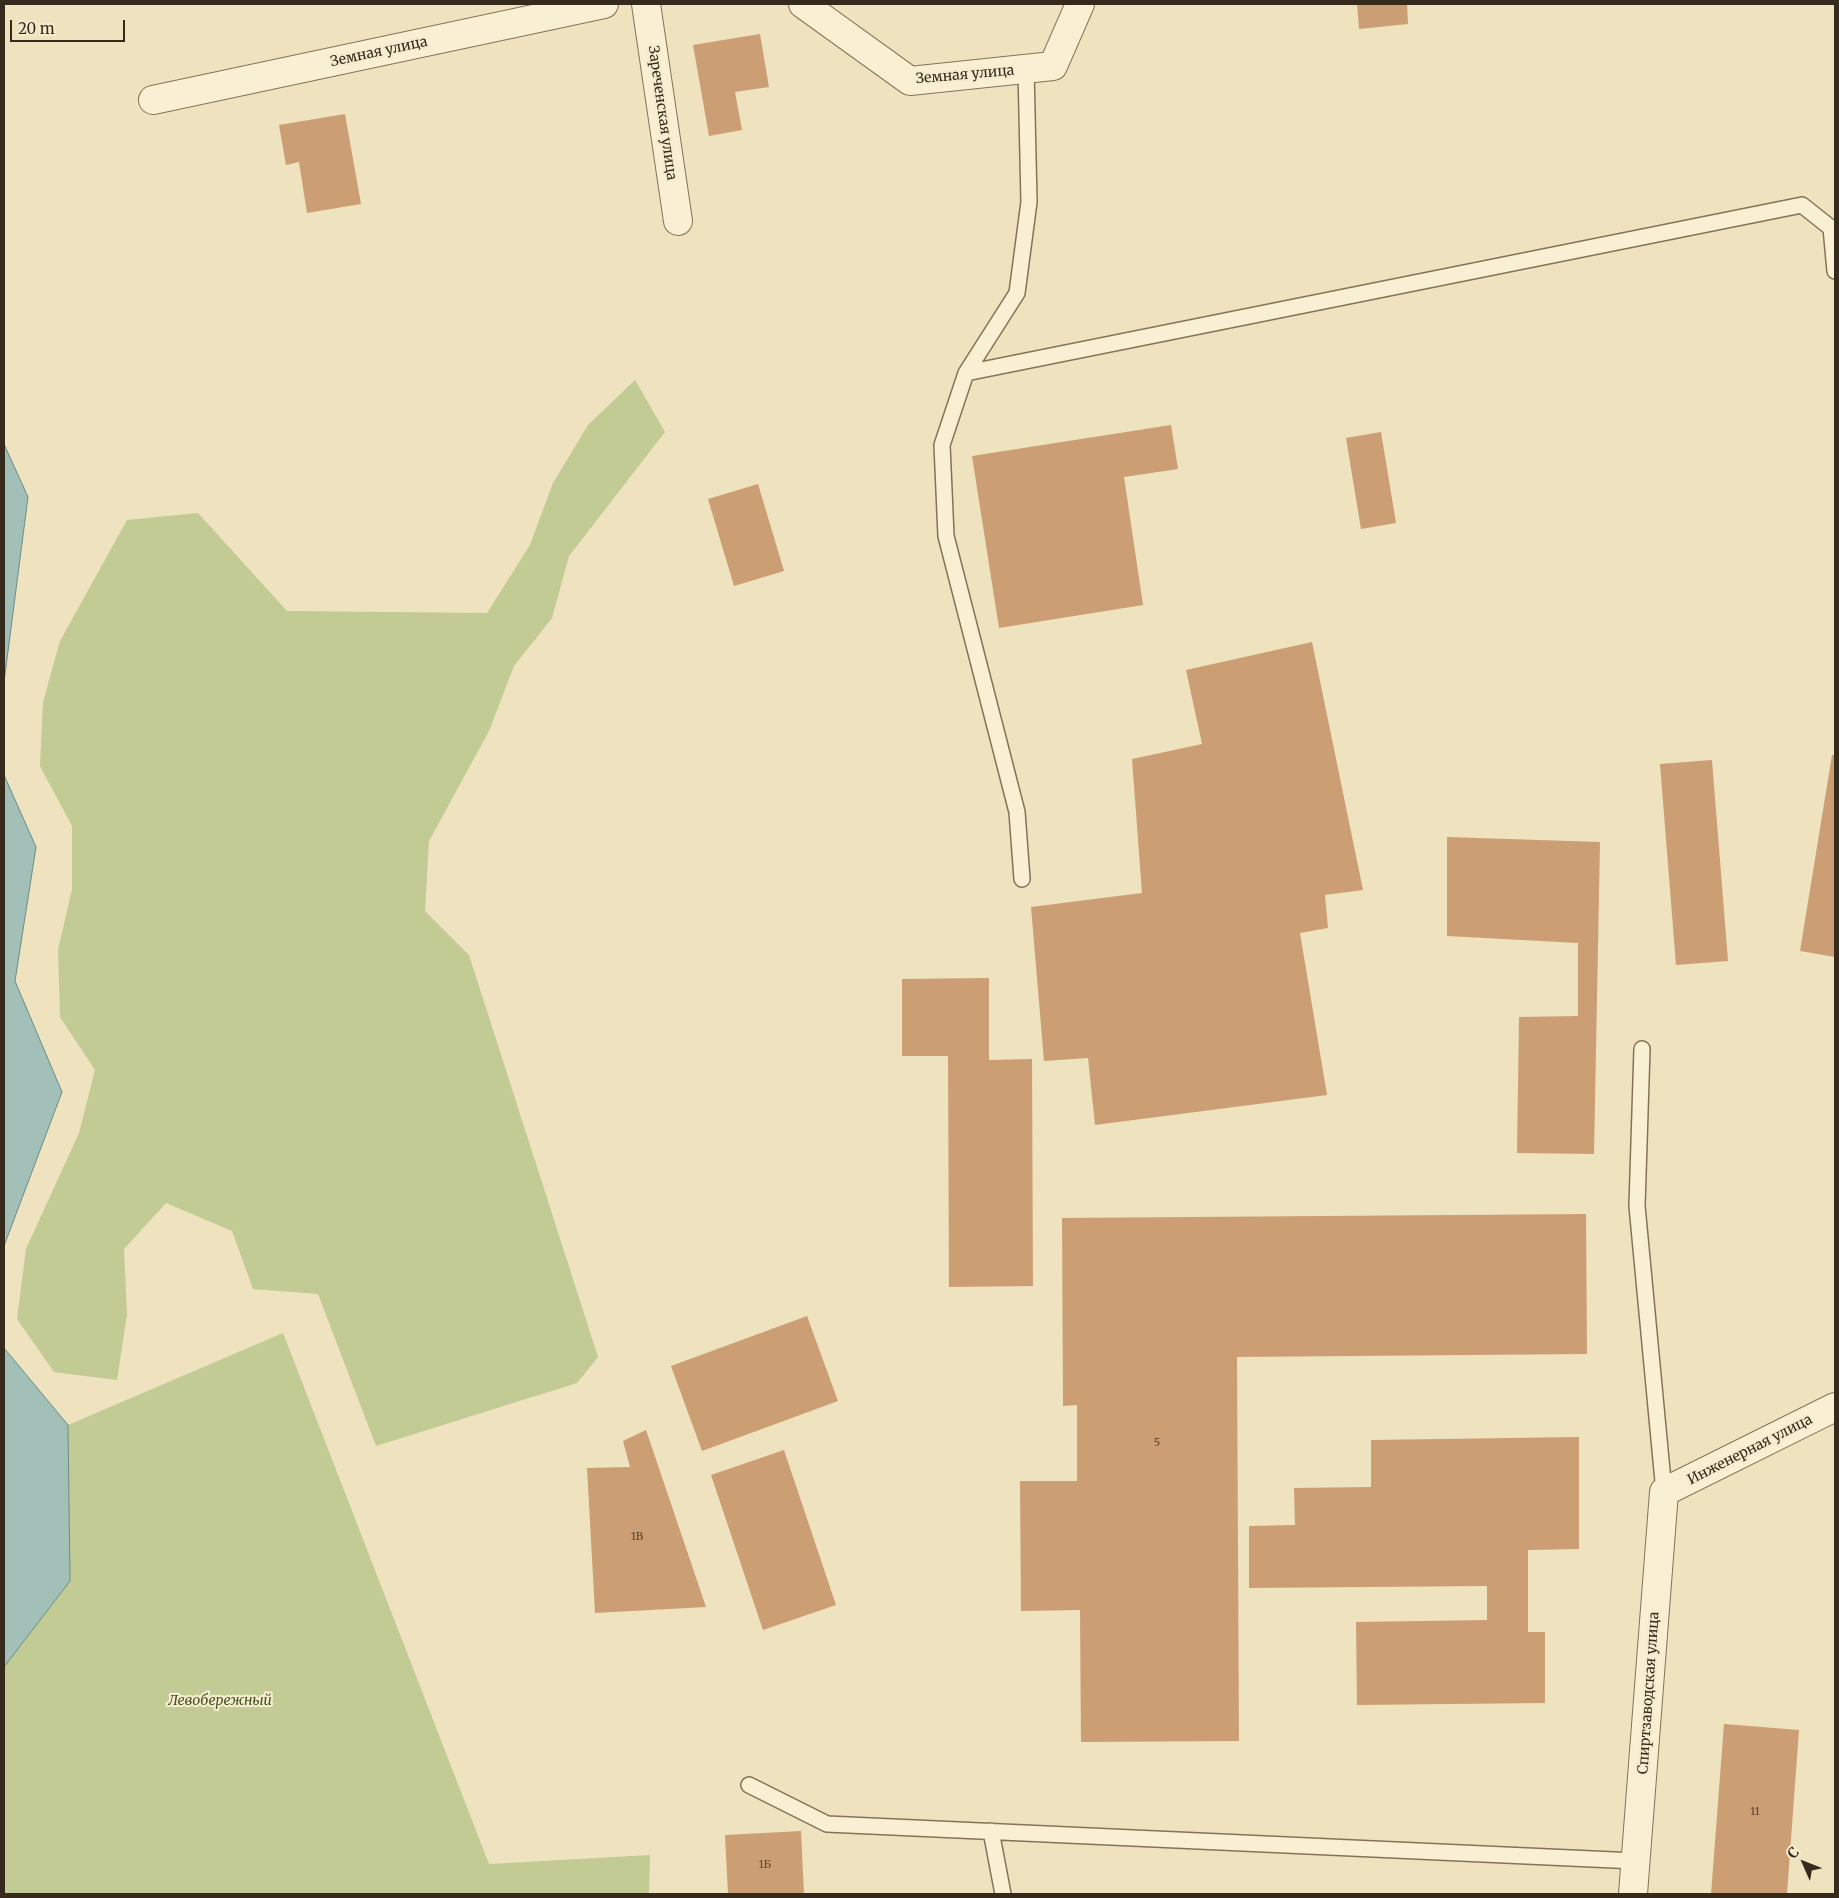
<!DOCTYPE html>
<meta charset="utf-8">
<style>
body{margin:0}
#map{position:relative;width:1839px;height:1898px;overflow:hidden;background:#eee2bf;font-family:Merriweather,serif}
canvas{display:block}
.frame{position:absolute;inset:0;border:5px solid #352a1c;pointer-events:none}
.north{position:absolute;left:1779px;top:1838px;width:50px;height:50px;-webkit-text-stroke:4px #f5ecce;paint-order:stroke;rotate:314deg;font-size:14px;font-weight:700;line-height:20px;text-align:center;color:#352a1c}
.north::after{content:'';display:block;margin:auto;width:18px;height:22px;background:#352a1c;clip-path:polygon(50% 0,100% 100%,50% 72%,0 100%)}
.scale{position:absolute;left:10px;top:20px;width:115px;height:22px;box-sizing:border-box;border:2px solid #352a1c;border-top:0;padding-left:6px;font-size:15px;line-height:18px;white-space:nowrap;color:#352a1c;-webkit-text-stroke:4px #f5ecce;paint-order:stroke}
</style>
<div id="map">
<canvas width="1839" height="1898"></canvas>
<div class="frame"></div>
<div class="north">С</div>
<div class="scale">20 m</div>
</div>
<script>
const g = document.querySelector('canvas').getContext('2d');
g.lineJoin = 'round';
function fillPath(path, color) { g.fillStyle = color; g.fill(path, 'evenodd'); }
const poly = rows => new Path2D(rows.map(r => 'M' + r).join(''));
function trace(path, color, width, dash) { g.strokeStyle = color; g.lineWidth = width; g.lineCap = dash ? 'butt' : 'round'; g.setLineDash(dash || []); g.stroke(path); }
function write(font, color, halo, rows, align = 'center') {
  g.font = font + ' Merriweather,serif'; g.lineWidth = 4.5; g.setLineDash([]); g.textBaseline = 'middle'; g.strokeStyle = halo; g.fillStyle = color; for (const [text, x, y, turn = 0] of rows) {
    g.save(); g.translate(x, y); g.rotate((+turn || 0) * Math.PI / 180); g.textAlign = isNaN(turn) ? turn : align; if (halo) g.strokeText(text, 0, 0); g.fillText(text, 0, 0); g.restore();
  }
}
fillPath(poly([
 [635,380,665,432,569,556,552,618,514,666,489,731,429,841,425,911,469,955,598,1357,577,1383,376,1446,318,1294,253,1289,232,1231,166,1203,124,1249,127,1315,117,1380,54,1372,17,1319,26,1249,79,1133,95,1070,60,1017,58,950,72,889,72,826,40,766,43,702,60,641,127,520,198,513,287,611,487,613,530,545,553,483,588,425],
 [283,1333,489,1864,650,1855,649,1894,4,1894,4,1667,70,1581,68,1425]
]), '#c1cb93');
const water = poly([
 [4,444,28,497,4,682,4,444],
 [4,775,36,847,15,981,62,1092,4,1246,4,775],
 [4,1348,68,1425,70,1581,4,1667,4,1348]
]);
fillPath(water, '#a2bfb8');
trace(water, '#698d86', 1);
fillPath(poly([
 [1357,4,1407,4,1408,24,1359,29],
 [760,34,769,87,735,92,742,130,709,136,693,45],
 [345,114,361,204,307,213,299,162,286,165,279,125],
 [1171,425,1178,469,1124,477,1143,605,999,628,972,456],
 [1381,432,1396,523,1361,529,1346,438],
 [758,484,784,571,734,586,708,499],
 [1312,642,1363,890,1325,895,1328,928,1300,933,1327,1095,1095,1125,1088,1058,1044,1061,1031,907,1142,893,1132,759,1202,744,1186,670],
 [1832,755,1835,755,1835,957,1800,951],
 [1712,760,1728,961,1676,965,1660,764],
 [1447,837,1600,842,1594,1154,1517,1153,1519,1017,1578,1016,1578,943,1447,936],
 [989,978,989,1060,1032,1059,1033,1286,949,1287,948,1056,902,1056,902,979],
 [1586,1214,1587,1354,1237,1357,1239,1741,1081,1742,1080,1610,1021,1611,1020,1481,1077,1481,1077,1405,1063,1406,1062,1218],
 [807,1316,838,1401,702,1451,671,1366],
 [646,1430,706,1607,595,1613,587,1468,630,1467,623,1441],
 [1579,1437,1579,1549,1528,1550,1528,1632,1545,1632,1545,1703,1357,1705,1356,1622,1487,1620,1487,1586,1249,1588,1249,1526,1295,1525,1294,1488,1371,1487,1371,1440],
 [784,1450,836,1605,763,1630,711,1475],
 [1724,1724,1799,1730,1787,1894,1711,1894],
 [801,1831,804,1894,728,1894,725,1835]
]), '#cc9e74');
const lane = poly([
 [1026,69,1029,202,1017,293,966,373,1802,205,1831,228,1835,271],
 [966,373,942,445,946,536,1017,812,1022,879],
 [1642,1049,1637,1206,1664,1492],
 [749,1785,827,1824,1636,1861],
 [991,1831,1003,1894]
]);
const street = poly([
 [646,4,678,221],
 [803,4,910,81,1053,66,1080,4],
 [153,100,604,4],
 [1633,1894,1664,1492,1835,1407]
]);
trace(lane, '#867357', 18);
trace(street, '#867357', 30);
trace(lane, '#f9efd2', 15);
trace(street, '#f9efd2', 28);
write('11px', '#5b4732', null, [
 ["5",1157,1443],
 ["1В",637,1537],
 ["11",1755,1812],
 ["1Б",765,1865]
]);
write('14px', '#352a1c', '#f5ecce', [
 ["Земная улица",379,52,-12],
 ["Земная улица",965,75,-5],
 ["Зареченская улица",662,113,82],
 ["Инженерная улица",1750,1450,-27],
 ["Спиртзаводская улица",1649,1693,-86]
]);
write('italic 14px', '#435222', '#f5ecce', [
 ["Левобережный",220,1701]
]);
</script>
